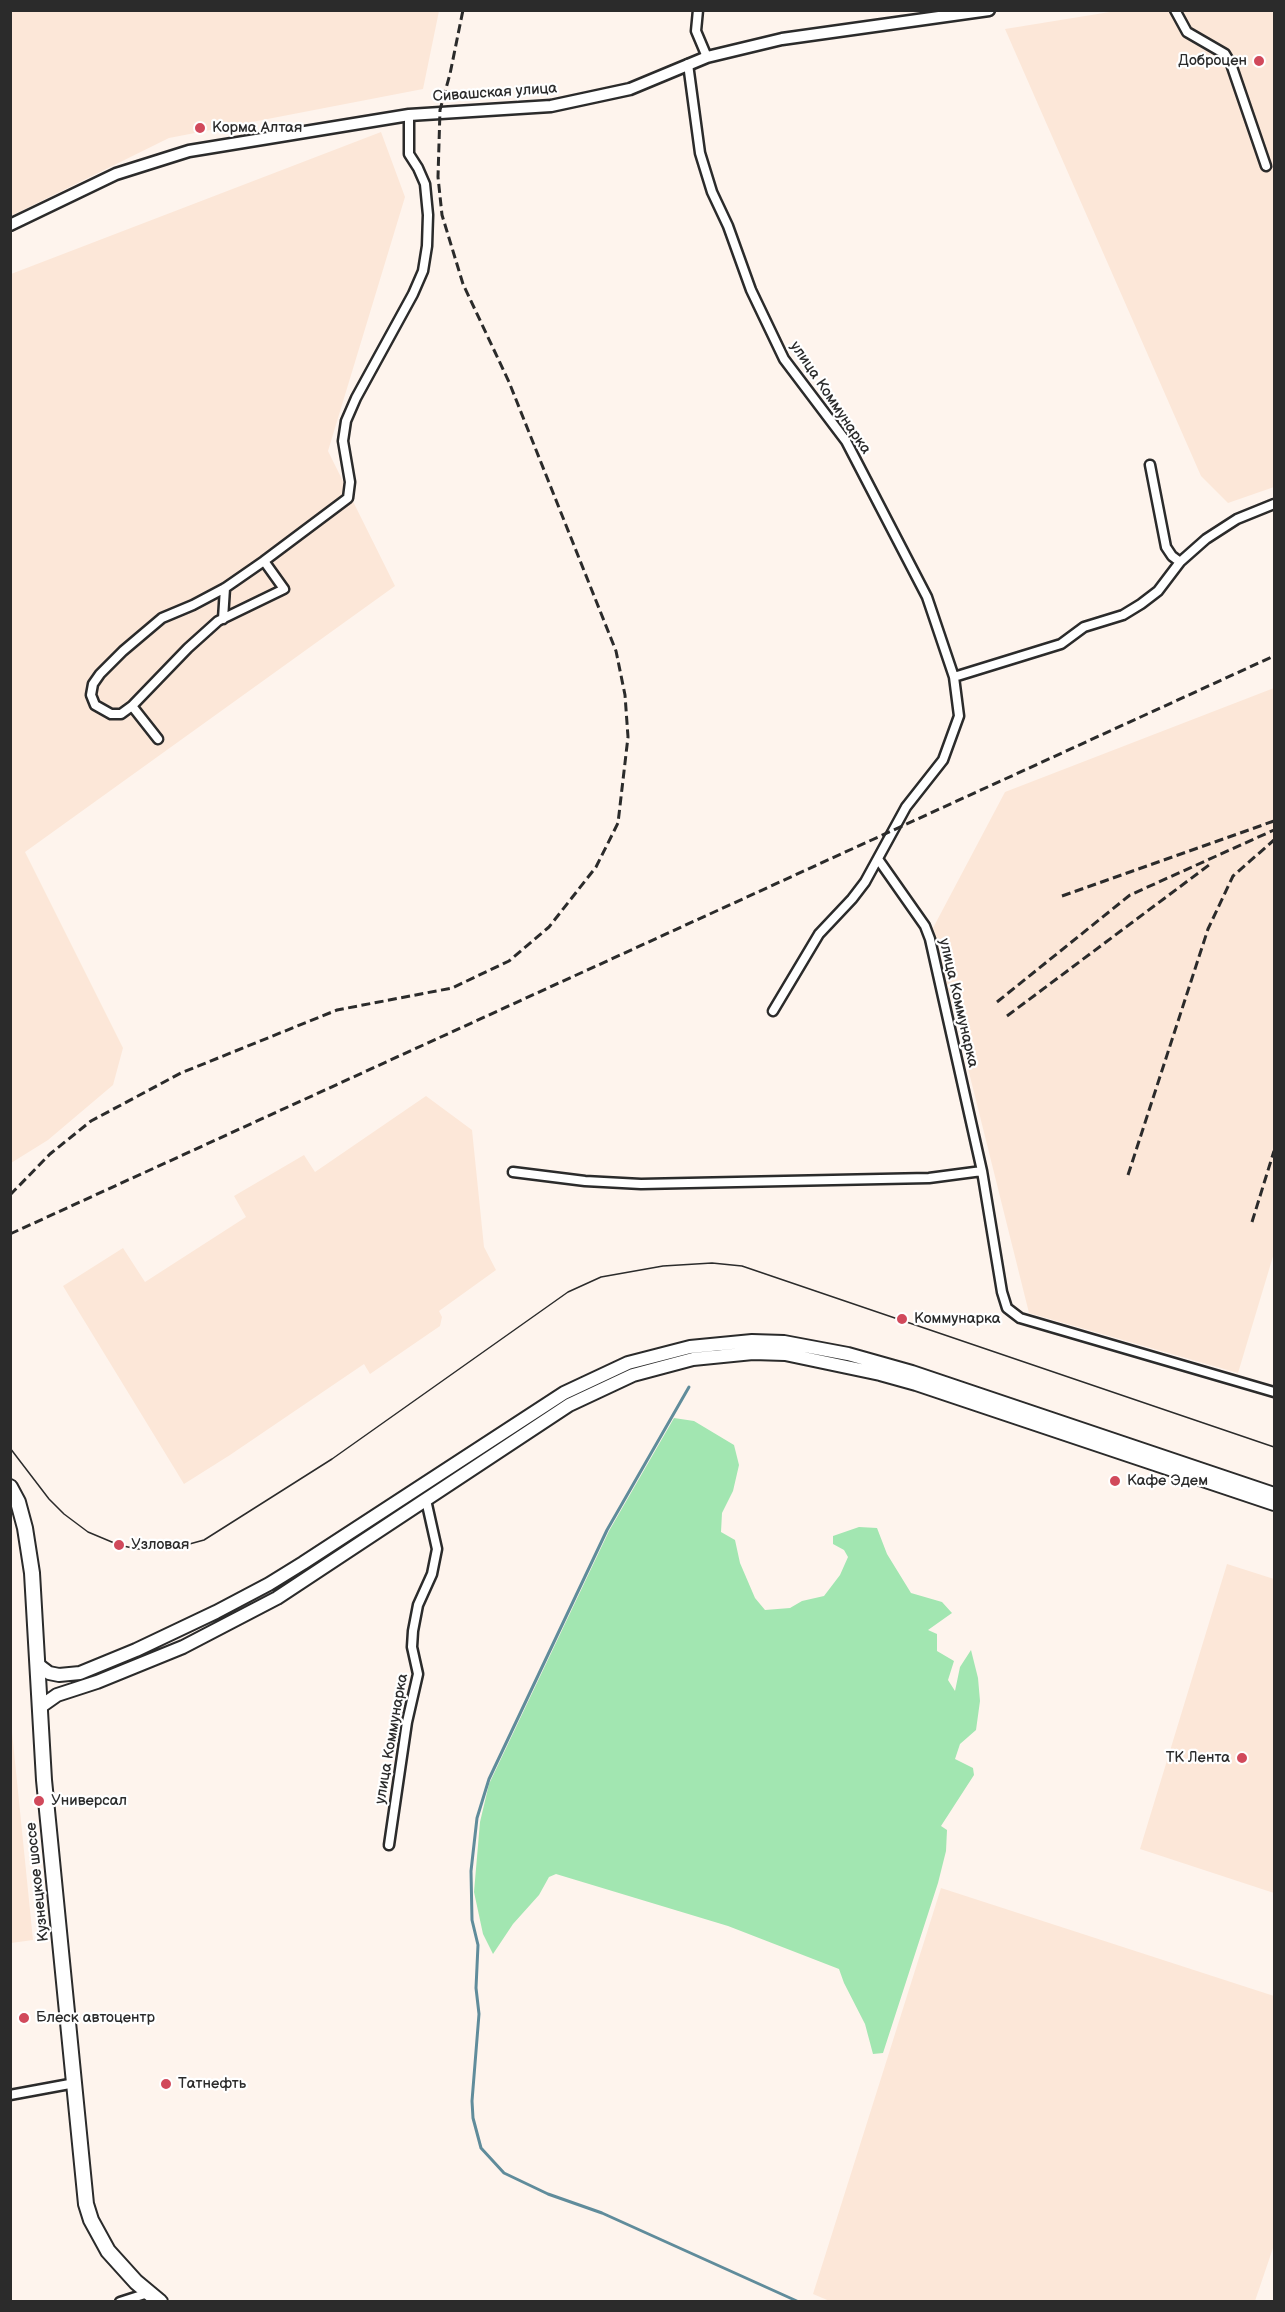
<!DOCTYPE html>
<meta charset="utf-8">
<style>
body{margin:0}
#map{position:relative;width:1285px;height:2312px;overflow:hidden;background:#fef4ed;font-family:"Balsamiq Sans",sans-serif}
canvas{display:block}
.frame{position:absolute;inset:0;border:12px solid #2b2b2b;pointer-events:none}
</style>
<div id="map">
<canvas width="1285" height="2312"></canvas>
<div class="frame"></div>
</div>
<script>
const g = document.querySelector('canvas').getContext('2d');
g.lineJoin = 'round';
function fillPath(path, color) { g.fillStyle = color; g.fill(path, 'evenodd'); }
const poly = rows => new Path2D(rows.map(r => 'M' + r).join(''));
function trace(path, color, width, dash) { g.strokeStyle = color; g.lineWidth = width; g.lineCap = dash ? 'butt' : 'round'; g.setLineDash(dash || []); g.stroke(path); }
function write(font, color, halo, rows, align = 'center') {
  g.font = font + ' "Balsamiq Sans",sans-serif'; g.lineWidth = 4.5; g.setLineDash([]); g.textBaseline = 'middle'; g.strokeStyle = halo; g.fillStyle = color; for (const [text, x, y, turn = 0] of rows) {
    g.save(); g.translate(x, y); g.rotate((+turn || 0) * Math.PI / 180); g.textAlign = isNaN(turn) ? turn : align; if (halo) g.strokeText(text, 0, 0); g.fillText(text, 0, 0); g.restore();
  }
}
fillPath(poly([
 [11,10,439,10,439,11,423,89,169,138,11,216],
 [1116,11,1274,11,1274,487,1228,503,1201,476,1005,29],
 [381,132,405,197,328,451,395,586,25,852,123,1048,113,1085,48,1140,11,1163,11,274],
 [1274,688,1274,1253,1238,1373,1029,1313,933,928,1005,792],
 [426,1096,472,1130,484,1247,496,1270,439,1311,442,1317,440,1326,370,1374,364,1364,230,1455,184,1484,63,1286,123,1248,145,1282,246,1217,234,1196,304,1155,315,1172],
 [1227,1564,1274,1579,1274,1893,1140,1849],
 [10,1712,33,1940,11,1943,10,1943],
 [941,1888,1274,1996,1274,2245,1255,2301,832,2302,813,2294]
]), '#fce7d8');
fillPath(poly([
 [674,1418,694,1421,734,1445,739,1465,733,1491,722,1513,721,1532,735,1540,740,1563,755,1598,765,1610,790,1608,802,1601,824,1596,840,1575,848,1557,844,1550,833,1544,833,1536,859,1527,877,1528,887,1554,911,1593,942,1602,952,1613,928,1630,937,1634,937,1651,954,1661,948,1680,955,1691,960,1667,971,1650,978,1678,980,1701,976,1730,960,1744,955,1759,973,1768,974,1775,941,1826,947,1830,946,1851,938,1883,883,2053,873,2054,865,2024,844,1983,839,1969,728,1926,556,1874,549,1877,539,1895,513,1924,493,1954,483,1934,474,1892,480,1822,489,1784,609,1531]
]), '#a2e6b1');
trace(poly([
 [689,1387,607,1530,489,1779,477,1818,471,1871,472,1920,478,1945,476,1988,479,2014,472,2101,473,2118,481,2148,504,2173,548,2194,602,2213,799,2302]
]), '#608c9b', 3);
const minor = poly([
 [698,10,696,31,707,57],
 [1175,10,1187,32,1225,54,1231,64,1266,166],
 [688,64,700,153,712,192,728,226,751,290,784,359,846,441,927,597,954,677,959,716,943,760,906,807,865,882,852,899,819,934,773,1011],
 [1150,465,1166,547,1172,556,1180,562],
 [223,619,225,588],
 [954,677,1061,644,1084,627,1123,615,1141,604,1158,591,1180,562,1206,539,1237,519,1274,504],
 [132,706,121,714,111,714,95,705,91,695,93,684,100,674,123,651,162,618,193,605,225,588,264,561],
 [158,739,132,706,188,648,218,621,284,589,264,561,348,498,350,482,343,441,346,421,356,398,413,294,423,271,427,246,428,215,425,184,418,168,409,154,409,115],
 [878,859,925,926,930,939,982,1171,1002,1292,1007,1308,1020,1318,1274,1392],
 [513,1172,585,1181,641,1184,929,1178,982,1171],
 [389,1845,407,1722,418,1674,412,1647,413,1631,418,1605,432,1574,437,1549,426,1500],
 [10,2095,75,2083],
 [120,2302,148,2293]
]);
const tertiary = poly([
 [10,225,116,174,189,151,409,115,551,106,630,89,707,57,782,39,989,10]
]);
const secondary = poly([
 [37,1664,49,1673,59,1675,80,1673,136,1650,216,1612,269,1584,303,1563,564,1393,628,1363,690,1347,752,1341,784,1342,848,1354,912,1372,1274,1494],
 [40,1707,57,1695,97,1682,183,1647,277,1598,569,1405,633,1375,693,1359,753,1353,785,1354,880,1374,916,1384,1274,1504]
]);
const primary = poly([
 [10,1487,18,1502,25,1528,32,1573,44,1780,86,2204,91,2220,108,2251,136,2282,160,2302]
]);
trace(minor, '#2b2b2b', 13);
trace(tertiary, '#2b2b2b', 15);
trace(secondary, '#2b2b2b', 16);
trace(primary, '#2b2b2b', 18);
trace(minor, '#fff', 8);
trace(tertiary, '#fff', 10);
trace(secondary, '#fff', 12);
trace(primary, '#fff', 14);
trace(poly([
 [10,1448,49,1499,64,1514,88,1532,119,1545,137,1549,175,1548,204,1540,332,1459,568,1292,601,1277,663,1266,712,1263,742,1266,1274,1447]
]), '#2b2b2b', 1.5);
trace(poly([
 [1062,896,1274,821],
 [997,1002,1130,895,1274,830],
 [1007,1016,1209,865],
 [1128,1175,1208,929,1233,876,1274,840],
 [10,1195,50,1154,91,1121,181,1073,337,1010,452,988,509,961,549,927,596,867,618,823,628,737,625,695,616,651,509,382,463,284,442,215,438,177,440,110,450,74,463,10],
 [1252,1222,1274,1151],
 [10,1234,1274,656]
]), '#2b2b2b', 3, [9, 4.5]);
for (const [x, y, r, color] of [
 [1259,61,6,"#d1495b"],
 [200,128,6,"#d1495b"],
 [902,1319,6,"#d1495b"],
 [1115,1481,6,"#d1495b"],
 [119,1545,6,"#d1495b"],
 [1242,1758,6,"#d1495b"],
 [39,1801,6,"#d1495b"],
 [24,2018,6,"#d1495b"],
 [166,2084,6,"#d1495b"]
]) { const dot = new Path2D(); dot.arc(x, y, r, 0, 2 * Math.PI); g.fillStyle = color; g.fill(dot); trace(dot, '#fff', 2); }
write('15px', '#2b2b2b', '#fff', [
 ["Доброцен",1247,61,"right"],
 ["Корма Алтая",212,128],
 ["Коммунарка",914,1319],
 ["Кафе Эдем",1127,1481],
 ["Узловая",131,1545],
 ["ТК Лента",1230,1758,"right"],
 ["Универсал",51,1801],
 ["Блеск автоцентр",36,2018],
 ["Татнефть",178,2084]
], 'left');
write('15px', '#2b2b2b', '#fff', [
 ["Сивашская улица",495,93,-4],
 ["улица Коммунарка",830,398,56],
 ["улица Коммунарка",958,1003,77],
 ["улица Коммунарка",392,1739,-80],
 ["Кузнецкое шоссе",38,1882,-96]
]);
</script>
